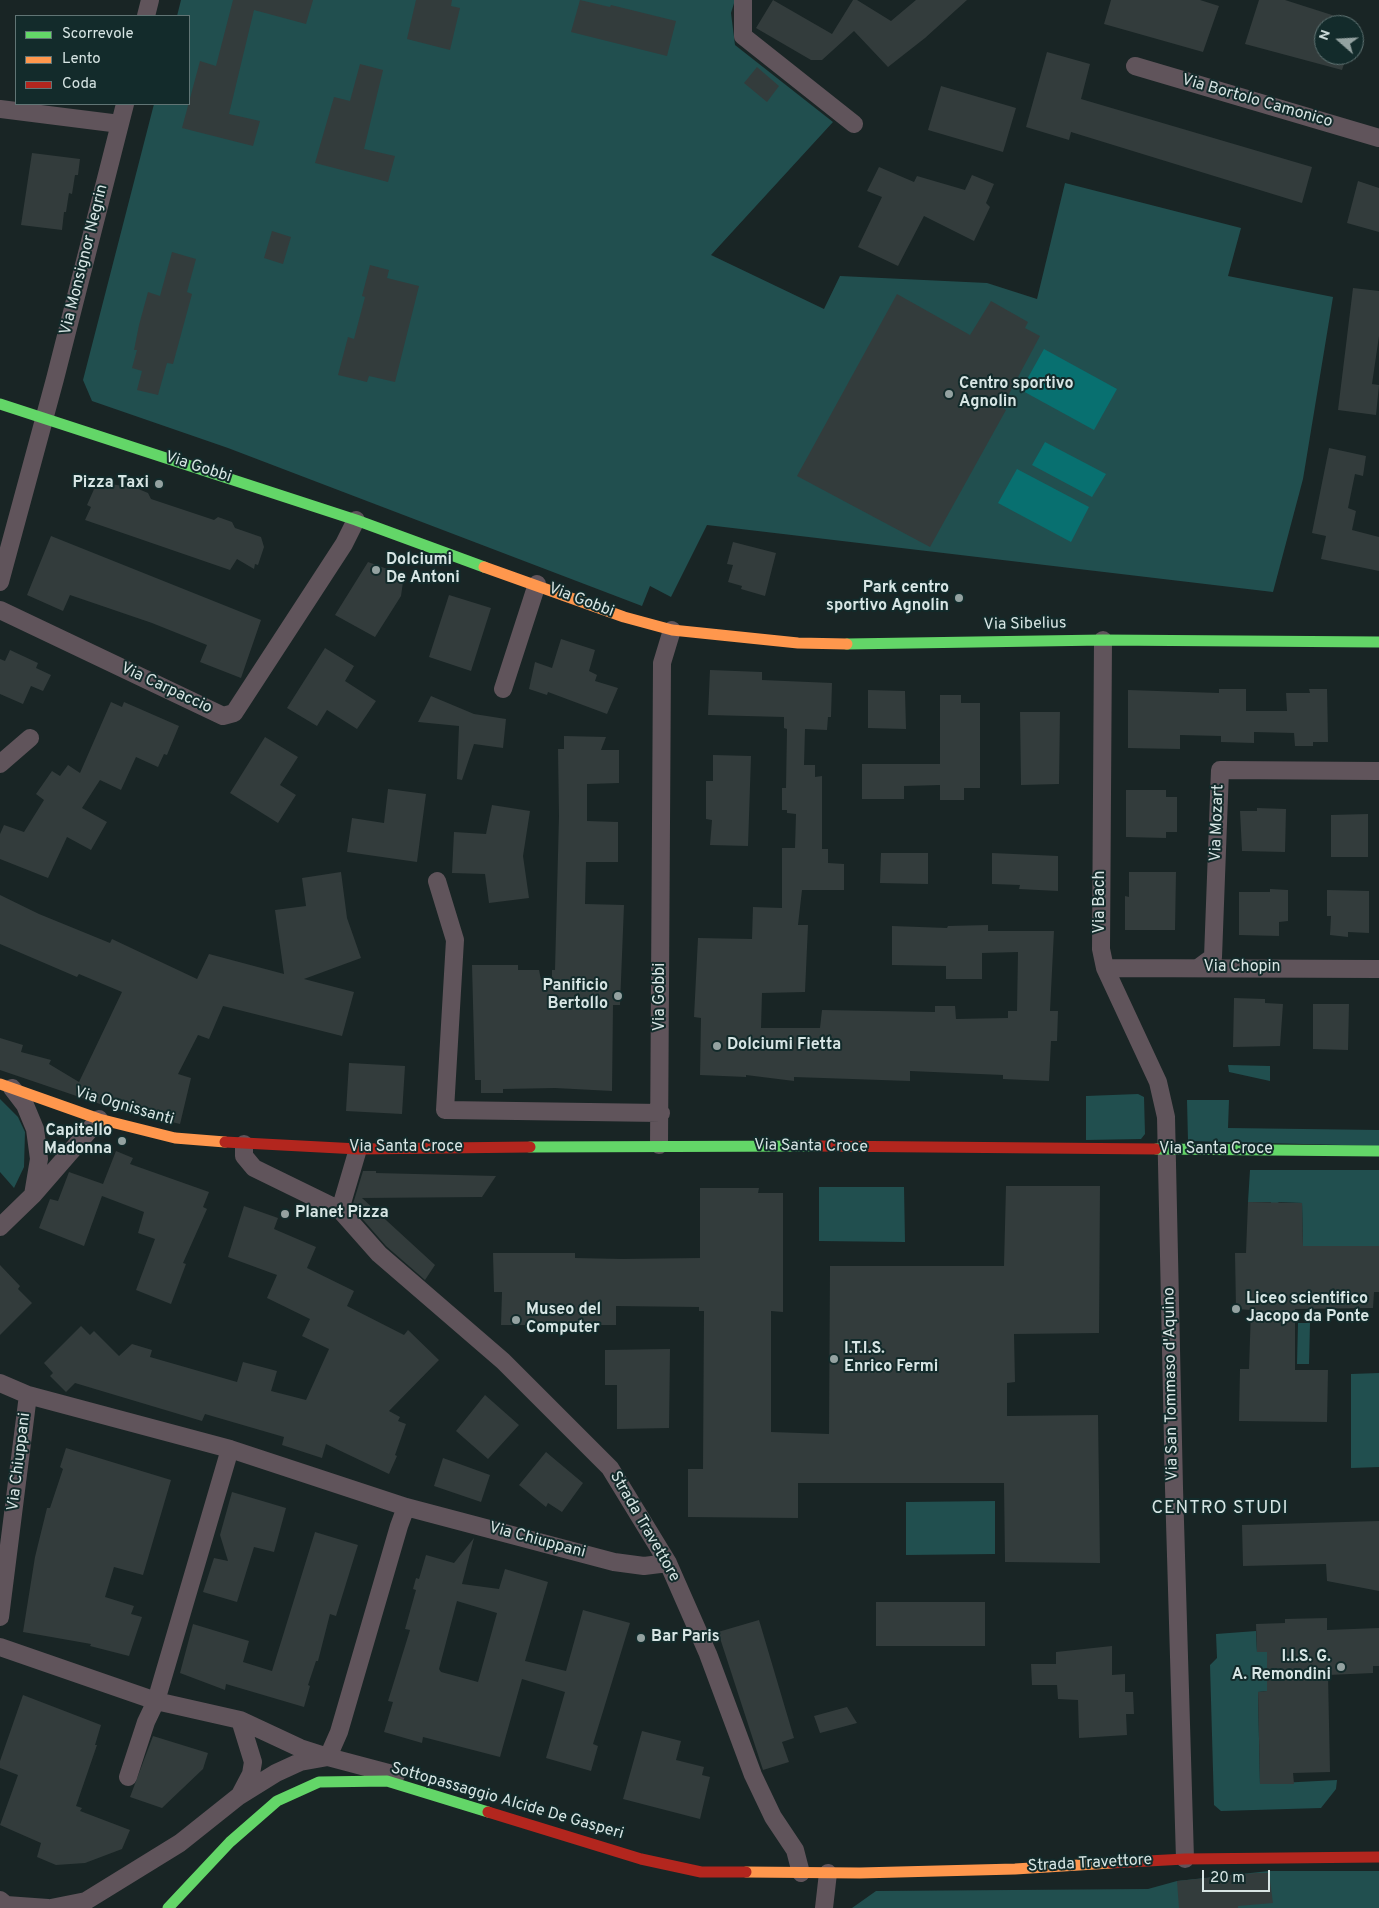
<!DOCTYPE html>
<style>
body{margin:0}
#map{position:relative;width:1379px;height:1908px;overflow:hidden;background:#192525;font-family:Overpass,sans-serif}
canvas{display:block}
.legend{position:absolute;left:15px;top:15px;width:175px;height:90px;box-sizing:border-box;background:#132b2b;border:1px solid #617575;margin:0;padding:6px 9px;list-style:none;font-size:15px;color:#d7e5e4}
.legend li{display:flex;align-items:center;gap:10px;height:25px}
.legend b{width:25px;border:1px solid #617575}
.north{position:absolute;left:1314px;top:15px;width:50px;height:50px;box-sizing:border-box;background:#132b2b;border:1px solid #617575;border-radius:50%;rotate:289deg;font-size:14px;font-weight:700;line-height:20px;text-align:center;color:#d7e5e4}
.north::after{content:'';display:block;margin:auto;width:18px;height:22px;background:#94a2a1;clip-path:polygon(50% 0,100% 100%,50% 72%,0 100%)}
.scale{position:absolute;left:1202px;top:1870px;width:68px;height:22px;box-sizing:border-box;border:2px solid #d7e5e4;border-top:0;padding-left:6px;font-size:15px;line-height:18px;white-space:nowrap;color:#d7e5e4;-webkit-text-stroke:4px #132b2b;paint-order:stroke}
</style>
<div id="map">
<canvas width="1379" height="1908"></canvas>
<ul class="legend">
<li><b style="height:6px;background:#63d668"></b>Scorrevole</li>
<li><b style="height:6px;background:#ff974d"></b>Lento</li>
<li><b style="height:6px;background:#b3261e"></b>Coda</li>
</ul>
<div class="north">N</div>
<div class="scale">20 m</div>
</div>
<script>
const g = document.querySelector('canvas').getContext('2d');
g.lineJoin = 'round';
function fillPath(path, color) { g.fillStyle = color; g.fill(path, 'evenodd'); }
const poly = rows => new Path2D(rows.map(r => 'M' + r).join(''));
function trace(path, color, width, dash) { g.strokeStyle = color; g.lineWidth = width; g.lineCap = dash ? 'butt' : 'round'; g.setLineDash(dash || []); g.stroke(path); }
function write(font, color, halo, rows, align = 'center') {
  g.font = font + ' Overpass,sans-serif'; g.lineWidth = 4; g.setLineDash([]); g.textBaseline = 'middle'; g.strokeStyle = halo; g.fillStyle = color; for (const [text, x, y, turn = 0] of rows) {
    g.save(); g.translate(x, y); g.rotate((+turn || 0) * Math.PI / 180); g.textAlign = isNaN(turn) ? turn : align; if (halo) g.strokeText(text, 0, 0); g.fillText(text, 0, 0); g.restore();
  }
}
fillPath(poly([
 [181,0,735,0,731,13,735,45,833,122,711,255,824,309,840,276,987,283,1037,299,1065,183,1241,228,1228,276,1333,297,1303,479,1273,592,707,525,671,597,650,586,642,606,228,448,92,401,83,380,154,104,189,104,189,16,177,16],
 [1228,1065,1270,1066,1270,1081,1229,1072],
 [1138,1094,1144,1097,1145,1134,1141,1139,1086,1140,1086,1096],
 [0,1099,18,1117,25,1132,24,1167,14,1188,0,1172],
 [1187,1100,1229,1100,1228,1128,1379,1130,1379,1146,1188,1141],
 [1250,1170,1379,1170,1379,1246,1303,1246,1302,1203,1279,1202,1271,1208,1271,1202,1248,1202],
 [819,1187,904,1187,905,1242,819,1241],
 [1298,1323,1310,1323,1309,1364,1297,1364],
 [1379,1373,1379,1467,1351,1468,1351,1374],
 [995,1501,995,1554,906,1555,906,1502],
 [1256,1631,1257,1652,1267,1652,1267,1691,1258,1692,1260,1784,1337,1780,1336,1789,1321,1808,1221,1811,1214,1805,1210,1665,1217,1658,1216,1634],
 [1269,1871,1379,1871,1379,1908,852,1908,876,1891,1148,1889,1177,1881]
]), '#214f4f');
fillPath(poly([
 [1044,349,1117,389,1094,430,1021,390],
 [1045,442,1106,474,1092,497,1032,465],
 [1017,469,1089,507,1071,542,998,503]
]), '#087070');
fillPath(poly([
 [233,0,313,0,306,24,254,10,229,114,260,121,253,146,182,128,200,61,216,66],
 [416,0,452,0,451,6,460,8,450,50,407,39],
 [580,0,610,7,611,5,676,21,667,56,571,32],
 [773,0,832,34,853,0,857,0,891,21,916,0,967,0,925,38,888,67,854,31,822,60,811,60,756,28],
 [1111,0,1200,0,1219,6,1203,52,1104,24],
 [1259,0,1285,0,1357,23,1354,33,1354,25,1324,25,1324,55,1347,55,1342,70,1245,44],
 [1047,52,1090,64,1081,99,1312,167,1302,203,1071,132,1069,140,1026,127],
 [360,64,383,70,364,149,395,156,388,182,315,163,334,97,350,101],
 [757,67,779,86,767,102,744,83],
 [941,86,1016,108,1003,152,928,130],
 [32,153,80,159,78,175,75,175,72,194,69,193,66,212,64,212,62,230,21,225],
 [879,167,914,182,917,176,965,190,972,175,994,184,986,203,990,207,974,241,924,216,898,266,858,247,882,197,867,191],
 [1358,181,1379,188,1379,232,1347,223],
 [272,231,291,237,283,264,264,258],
 [172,252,196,259,187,292,192,294,173,364,167,363,158,395,137,390,142,371,132,368,137,350,134,350,139,325,148,292,160,296],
 [370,265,389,270,387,278,419,286,395,382,369,376,367,382,338,375,348,337,354,339,365,297,362,296],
 [1353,288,1379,291,1379,336,1372,384,1379,385,1376,415,1338,410],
 [897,294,970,335,991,301,1028,322,1025,328,1040,336,1002,407,1006,410,930,547,797,476],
 [1329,448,1366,456,1363,476,1355,474,1348,508,1356,511,1352,530,1379,537,1379,571,1321,559,1326,536,1312,533],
 [104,483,136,488,148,493,151,499,214,520,218,517,232,522,235,528,261,537,264,547,258,565,255,564,254,569,237,559,230,570,85,520,91,507,87,505,95,487],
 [51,536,261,620,241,678,200,662,207,645,152,623,70,595,63,611,27,595],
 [733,542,776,553,765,596,741,589,742,586,728,582,733,565,727,564],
 [368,562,404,575,401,596,375,637,335,615],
 [449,595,491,608,471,671,429,657],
 [561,639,595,650,589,671,597,675,595,681,618,688,607,714,548,692,547,695,529,689,535,662,552,668],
 [325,648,354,666,345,681,376,701,357,729,327,710,317,726,287,708],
 [10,650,38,663,36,668,51,675,43,691,31,686,23,704,0,694,0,659,5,661],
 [710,670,762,672,762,680,832,683,831,717,828,717,827,730,805,729,804,765,815,765,815,777,822,776,822,849,828,849,828,863,844,864,844,890,802,890,798,925,808,925,805,992,762,993,761,1028,820,1028,822,1010,935,1012,935,1006,955,1006,956,1019,1008,1018,1008,1011,1017,1011,1018,952,982,953,982,979,946,979,946,966,892,965,892,926,947,928,948,926,988,925,988,931,1054,931,1050,1011,1058,1011,1057,1041,1051,1041,1049,1081,1003,1079,1003,1075,910,1071,910,1081,794,1077,794,1081,746,1075,746,1077,700,1075,701,1018,694,1017,698,938,752,939,753,907,782,908,782,848,795,848,796,814,787,813,787,810,782,810,782,788,786,788,787,729,784,728,784,717,708,715],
 [1219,689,1246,689,1246,711,1287,711,1286,693,1310,693,1309,689,1327,689,1328,742,1313,742,1313,746,1295,746,1294,733,1254,732,1254,743,1221,742,1221,736,1180,735,1180,749,1128,748,1128,690,1219,693],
 [868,690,905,691,906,729,868,728],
 [940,695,961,695,961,703,980,703,980,788,964,788,964,800,940,800,940,785,904,786,904,799,862,799,862,764,940,764],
 [431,696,474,714,506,719,503,748,474,744,462,780,457,779,459,726,418,722],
 [111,702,122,707,124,702,179,726,167,755,164,754,158,767,136,757,121,790,100,780,82,808,107,822,91,850,67,837,48,878,0,859,0,834,4,825,24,832,44,800,36,794,52,771,60,776,68,765,80,773],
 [1020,712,1060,712,1059,784,1021,785],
 [564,736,606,737,601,750,619,750,619,783,587,784,587,821,618,822,618,862,586,862,585,904,624,905,620,1005,613,1005,612,1091,555,1088,503,1089,503,1093,481,1093,481,1080,475,1080,472,965,518,965,518,970,539,970,541,980,552,980,552,970,555,970,559,816,558,749,564,749],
 [265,737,298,757,280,785,296,795,278,823,230,793],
 [713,755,751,756,748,846,710,845,712,820,706,819,706,781,713,781],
 [388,789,426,794,417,862,347,852,352,818,384,823],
 [1126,790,1166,790,1166,797,1177,797,1177,832,1166,832,1166,838,1126,837],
 [492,805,530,811,523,856,529,898,489,903,485,874,452,873,454,832,486,834],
 [1257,808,1286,809,1285,852,1242,851,1240,811,1257,811],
 [1368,814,1368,857,1331,857,1331,815],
 [881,853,928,853,928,884,880,883],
 [992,853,1058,856,1058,891,1019,889,1020,885,992,884],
 [341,872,347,918,361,958,304,979,354,992,342,1036,223,1006,209,1039,198,1035,178,1074,191,1078,180,1124,103,1105,0,1070,0,1038,23,1045,21,1052,51,1060,49,1064,79,1082,122,992,79,974,77,977,0,944,0,895,39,914,110,943,112,939,197,979,209,954,284,974,275,910,306,906,302,878],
 [1129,872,1176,872,1175,930,1125,930,1125,896,1129,897],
 [1270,889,1288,890,1288,921,1279,922,1279,936,1239,935,1239,892,1270,892],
 [1327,890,1369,891,1369,933,1348,932,1348,937,1330,935,1331,916,1327,916],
 [1234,998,1265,999,1265,1003,1283,1004,1280,1046,1233,1047],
 [1313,1004,1349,1004,1348,1050,1313,1049],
 [349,1063,405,1066,402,1114,346,1111],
 [116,1151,133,1158,130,1164,209,1192,203,1207,207,1209,183,1263,186,1264,171,1304,136,1290,155,1239,138,1233,144,1212,102,1196,84,1246,39,1228,50,1199,58,1201,69,1172,103,1184],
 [363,1171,376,1171,376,1173,496,1176,482,1197,362,1198,435,1265,425,1280,386,1246,352,1207],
 [1006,1186,1100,1186,1099,1333,1014,1334,1015,1382,1007,1383,1007,1416,1098,1415,1100,1563,1005,1562,1004,1483,798,1483,798,1518,688,1517,688,1469,703,1469,704,1311,699,1311,699,1307,616,1306,616,1325,501,1325,502,1292,494,1292,493,1253,575,1253,575,1258,622,1259,700,1258,700,1188,759,1188,758,1193,783,1193,783,1312,771,1311,771,1432,829,1434,830,1266,1004,1266],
 [1248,1202,1302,1203,1303,1246,1379,1246,1379,1292,1374,1292,1373,1308,1295,1309,1295,1370,1328,1370,1327,1422,1239,1421,1240,1369,1249,1369,1251,1310,1236,1309,1235,1253,1246,1253],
 [244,1206,278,1218,274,1229,316,1247,307,1268,354,1291,347,1306,404,1335,408,1330,439,1360,389,1411,400,1417,398,1421,406,1424,395,1455,397,1456,389,1474,326,1444,322,1458,282,1445,284,1437,205,1414,202,1421,75,1383,66,1392,50,1376,53,1373,44,1363,81,1326,90,1335,94,1331,119,1356,132,1344,152,1350,150,1357,237,1382,243,1362,277,1371,271,1391,306,1400,329,1349,302,1336,310,1319,267,1298,277,1275,228,1257],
 [0,1265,20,1286,18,1289,32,1303,0,1335],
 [670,1349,669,1428,617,1429,617,1385,605,1385,605,1350],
 [485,1395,519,1425,488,1459,456,1431],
 [66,1448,171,1480,143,1575,114,1567,105,1597,134,1606,131,1614,142,1617,129,1656,90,1646,91,1644,23,1632,35,1557,47,1508,50,1508,63,1469,60,1467],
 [546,1452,583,1483,562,1512,548,1503,546,1507,519,1485],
 [443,1458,490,1475,481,1502,434,1486],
 [232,1492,286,1508,274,1552,254,1547,237,1602,203,1592,214,1558,228,1561,220,1535],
 [1379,1521,1379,1591,1327,1581,1326,1564,1243,1566,1242,1525],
 [315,1532,358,1545,336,1616,330,1614,318,1661,316,1661,308,1685,310,1686,304,1707,226,1684,225,1690,180,1673,193,1624,249,1641,243,1662,272,1671],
 [474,1538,462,1584,499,1589,505,1569,548,1582,525,1661,566,1671,583,1610,630,1623,593,1744,598,1746,591,1771,546,1758,565,1692,522,1679,500,1757,423,1737,422,1743,384,1732,393,1702,388,1701,410,1630,405,1629,416,1590,413,1589,416,1578,419,1579,426,1555,454,1563],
 [457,1601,497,1613,478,1682,441,1672,439,1669],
 [876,1602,985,1602,985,1646,876,1646],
 [1327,1618,1327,1630,1379,1628,1379,1666,1373,1666,1373,1673,1328,1675,1330,1772,1293,1773,1294,1784,1260,1784,1258,1692,1267,1691,1267,1652,1257,1652,1256,1624,1285,1623,1285,1619],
 [759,1620,794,1738,782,1742,789,1762,763,1770,718,1632],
 [1112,1646,1112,1675,1125,1674,1125,1692,1133,1692,1134,1714,1126,1714,1127,1735,1079,1738,1078,1700,1058,1699,1057,1685,1032,1685,1031,1664,1056,1664,1056,1652],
 [23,1695,101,1725,95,1745,97,1745,76,1806,82,1808,80,1811,130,1830,122,1849,85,1863,56,1865,37,1857,41,1843,0,1825,18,1775,0,1768,0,1761],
 [847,1707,857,1723,820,1733,814,1716],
 [642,1731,681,1741,676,1760,704,1767,702,1775,710,1777,700,1819,623,1799],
 [153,1736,208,1753,203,1769,162,1808,130,1797],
 [1256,1873,1269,1873,1273,1903,1238,1906,1238,1908,1179,1908,1177,1881]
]), '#333c3c');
trace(poly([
 [743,0,743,36,854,124],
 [146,16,150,0],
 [1135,66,1379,138],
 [0,109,120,124],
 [0,582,55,379,125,104],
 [0,610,223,716,234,713,344,544,356,520],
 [1103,640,1101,949,1105,968,1158,1082,1166,1117,1174,1488,1185,1859],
 [503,689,537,584],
 [0,764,30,738],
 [437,881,455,940,445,1110,661,1113],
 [1105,968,1379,969],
 [1198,968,1213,957,1220,770,1379,771],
 [12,1088,25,1105,35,1129,39,1159,33,1195],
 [244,1144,244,1156,254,1168,340,1210,379,1254,503,1361,610,1468,668,1563,708,1654,753,1775,773,1817,795,1850,801,1873],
 [659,1145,662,663,672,630],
 [340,1210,358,1149],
 [0,1227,33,1195,99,1119],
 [0,1383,28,1395,0,1617],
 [28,1395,230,1449,406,1507,614,1562,644,1566,668,1563],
 [0,1647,156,1701,240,1720,300,1748,328,1757,339,1732,399,1526,406,1507],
 [128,1777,146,1722,156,1701,230,1449],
 [240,1795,251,1774,253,1762,240,1720],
 [0,1900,6,1905,48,1908],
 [51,1908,86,1901,180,1843,239,1796,276,1773,300,1762,328,1757,396,1775],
 [824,1908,828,1873]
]), '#60545b', 18);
trace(poly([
 [0,404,356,520,484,567],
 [847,644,1103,640,1379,642],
 [530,1147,815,1146],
 [1156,1149,1379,1151],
 [168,1908,230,1842,277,1801,319,1782,387,1781,488,1812]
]), '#63d668', 11);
trace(poly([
 [484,567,624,617,672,630,798,643,847,644],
 [0,1084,99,1119,175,1138,225,1142],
 [746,1872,860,1873,1015,1869,1111,1863]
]), '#ff974d', 11);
trace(poly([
 [225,1142,358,1149,530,1147],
 [815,1146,1156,1149],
 [488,1812,641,1859,701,1872,746,1872],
 [1111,1863,1185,1859,1379,1857]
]), '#b3261e', 11);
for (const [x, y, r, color] of [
 [949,394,5,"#94a2a1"],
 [159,484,5,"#94a2a1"],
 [376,570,5,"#94a2a1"],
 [959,598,5,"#94a2a1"],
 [618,996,5,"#94a2a1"],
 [717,1046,5,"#94a2a1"],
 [122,1141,5,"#94a2a1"],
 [285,1214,5,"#94a2a1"],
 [1236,1309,5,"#94a2a1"],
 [516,1320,5,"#94a2a1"],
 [834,1359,5,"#94a2a1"],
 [641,1638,5,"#94a2a1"],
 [1341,1667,5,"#94a2a1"]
]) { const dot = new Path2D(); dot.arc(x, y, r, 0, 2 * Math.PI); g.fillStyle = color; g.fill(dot); trace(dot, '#132b2b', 2); }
write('16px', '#d7e5e4', '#132b2b', [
 ["Via Bortolo Camonico",1257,102,16],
 ["Via Monsignor Negrin",85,260,-76],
 ["Via Gobbi",198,468,18],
 ["Via Gobbi",581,601,21],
 ["Via Sibelius",1025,625,-1],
 ["Via Carpaccio",166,689,25],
 ["Via Mozart",1218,823,-88],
 ["Via Bach",1101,902,-90],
 ["Via Chopin",1242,968],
 ["Via Gobbi",661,997,-90],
 ["Via Ognissanti",124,1107,16],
 ["Via Santa Croce",811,1147,1],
 ["Via Santa Croce",406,1148],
 ["Via Santa Croce",1216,1150],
 ["Via San Tommaso d'Aquino",1172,1384,-91],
 ["Via Chiuppani",20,1462,-83],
 ["Strada Travettore",644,1527,60],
 ["Via Chiuppani",537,1541,15],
 ["Sottopassaggio Alcide De Gasperi",507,1802,16],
 ["Strada Travettore",1090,1864,-3]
]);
write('bold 16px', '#d7e5e4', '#132b2b', [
 ["Centro sportivo",959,385],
 ["Agnolin",959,403],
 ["Pizza Taxi",149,484,"right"],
 ["Dolciumi",386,561],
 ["De Antoni",386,579],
 ["Park centro",949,589,"right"],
 ["sportivo Agnolin",949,607,"right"],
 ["Panificio",608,987,"right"],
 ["Bertollo",608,1005,"right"],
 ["Dolciumi Fietta",727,1046],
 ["Capitello",112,1132,"right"],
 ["Madonna",112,1150,"right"],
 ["Planet Pizza",295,1214],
 ["Liceo scientifico",1246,1300],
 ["Jacopo da Ponte",1246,1318],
 ["Museo del",526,1311],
 ["Computer",526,1329],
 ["I.T.I.S.",844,1350],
 ["Enrico Fermi",844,1368],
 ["Bar Paris",651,1638],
 ["I.I.S. G.",1331,1658,"right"],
 ["A. Remondini",1331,1676,"right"]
], 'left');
g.letterSpacing = '1px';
write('18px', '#d7e5e4', '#132b2b', [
 ["CENTRO STUDI",1220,1509]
]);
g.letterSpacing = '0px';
</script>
